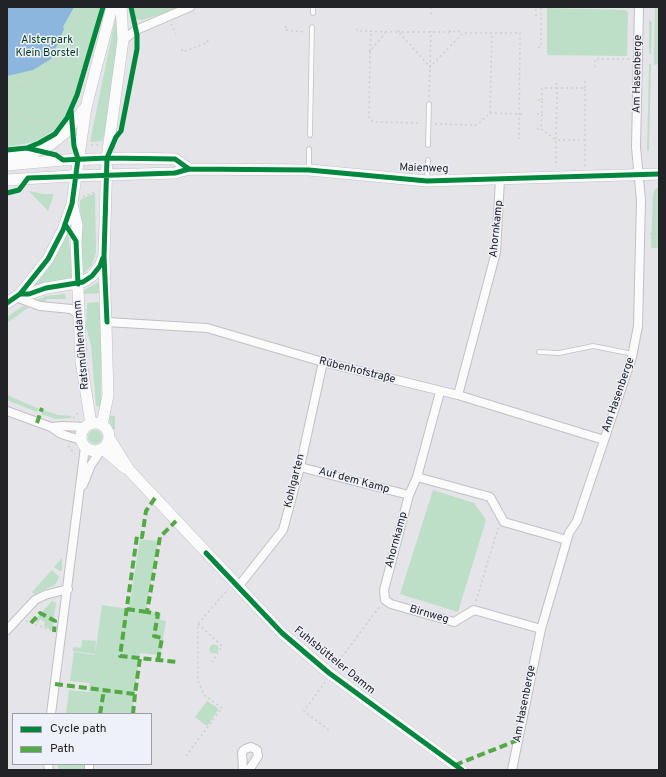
<!DOCTYPE html>
<meta charset="utf-8">
<style>
body{margin:0}
#map{position:relative;width:666px;height:777px;overflow:hidden;background:#e4e4e9;font-family:Overpass,sans-serif}
canvas{display:block}
.frame{position:absolute;inset:0;border:8px solid #222326;pointer-events:none}
.legend{position:absolute;left:12px;top:713px;width:140px;height:52px;box-sizing:border-box;background:#eef0fa;border:1px solid #9c9ea5;margin:0;padding:5px 7px;list-style:none;font-size:12px;color:#222326}
.legend li{display:flex;align-items:center;gap:8px;height:20px}
.legend b{width:20px;border:1px solid #9c9ea5}
</style>
<div id="map">
<canvas width="666" height="777"></canvas>
<div class="frame"></div>
<ul class="legend">
<li><b style="height:5px;background:#00873e"></b>Cycle path</li>
<li><b style="height:5px;background:#53aa44"></b>Path</li>
</ul>
</div>
<script>
const g = document.querySelector('canvas').getContext('2d');
g.lineJoin = 'round';
function fillPath(path, color) { g.fillStyle = color; g.fill(path, 'evenodd'); }
const poly = rows => new Path2D(rows.map(r => 'M' + r).join(''));
function trace(path, color, width, dash) { g.strokeStyle = color; g.lineWidth = width; g.lineCap = dash ? 'butt' : 'round'; g.setLineDash(dash || []); g.stroke(path); }
function write(font, color, halo, rows, align = 'center') {
  g.font = font + ' Overpass,sans-serif'; g.lineWidth = 3; g.setLineDash([]); g.textBaseline = 'middle'; g.strokeStyle = halo; g.fillStyle = color; for (const [text, x, y, turn = 0] of rows) {
    g.save(); g.translate(x, y); g.rotate((+turn || 0) * Math.PI / 180); g.textAlign = isNaN(turn) ? turn : align; if (halo) g.strokeText(text, 0, 0); g.fillText(text, 0, 0); g.restore();
  }
}
fillPath(poly([
 [7,7,100,7,98,18,78,83,70,108,63,120,53,131,34,142,7,147],
 [133,7,185,7,142,20,136,19],
 [655,7,659,7,659,64,654,65],
 [547,8,625,10,628,12,627,56,547,55],
 [117,10,118,41,104,136,102,141,90,142],
 [649,20,652,22,651,54,649,54],
 [649,64,651,64,649,151,647,151],
 [659,187,659,248,651,248,653,196,655,189],
 [29,191,43,194,54,194,48,211],
 [95,193,96,252,92,265,82,275,80,200],
 [68,232,73,280,26,290],
 [98,282,100,284,100,293,83,294,83,291],
 [65,294,66,299,47,299,43,304,36,300,46,296],
 [99,302,101,328,101,407,96,406,91,345,86,327,87,303],
 [23,306,29,307,7,323,7,317],
 [7,395,39,409,37,412,7,400],
 [43,410,58,415,72,416,70,418,56,419,41,414],
 [108,415,115,416,115,429,113,430,110,422],
 '88 437a7 7 0 1 1 14 0a7 7 0 1 1-14 0Z',
 [433,490,474,503,486,520,458,612,400,594],
 [140,539,158,541,146,611,161,613,160,620,166,621,160,655,140,653,132,714,66,714,69,690,89,692,90,683,70,681,74,652,95,655,102,605,129,609],
 [62,558,62,571,60,571,54,567],
 [52,570,59,577,55,585,34,594,32,592],
 [52,601,56,603,52,630,44,626,45,622,40,619,38,623,34,621],
 [82,640,96,641,95,654,73,651,73,647,81,648],
 '209.5 649a4.5 4.5 0 1 1 9 0a4.5 4.5 0 1 1-9 0Z',
 [207,701,219,709,207,726,195,717],
 [58,764,85,764,86,770,58,770]
]), '#bddec7');
fillPath(poly([
 [7,7,74,7,63,27,64,29,51,59,33,70,7,76]
]), '#8cb6de');
const lane = poly([
 [313,13,313,7],
 [310,135,312,27],
 [428,145,429,104],
 [309,169,309,149],
 [427,180,428,160],
 [539,352,559,353,593,346,633,354]
]);
const street = poly([
 [123,40,136,30,190,7],
 [16,297,40,306,71,309,78,314],
 [107,322,207,328,323,362,458,395,604,440],
 [440,392,417,477,409,495,384,590,385,600,391,604,454,622,474,610,541,629],
 [458,395,496,252,500,179],
 [7,411,51,427,61,434,81,440],
 [51,427,63,426,85,427],
 [300,467,409,495],
 [417,477,490,497,504,522,567,540],
 [83,485,91,465,101,450],
 [238,587,283,530,300,467,323,362],
 [7,630,35,600,45,595,68,589],
 [51,714,85,447],
 [48,764,49,770],
 [89,764,89,770],
 [243,770,242,752,245,749,251,747,257,750,258,756,249,770],
 [512,770,541,629,569,533,577,521,632,357,638,326,641,200,636,147,639,7]
]);
const secondary = poly([
 [7,157,27,155,50,145,66,132,86,107],
 [7,165,63,160,129,158,175,159,189,169],
 [7,180,70,176,175,173,189,169,309,170,427,181,659,174],
 [20,294,29,294,46,288,83,282,92,276,100,266,104,256],
 [7,303,20,294,48,259,63,230,72,204],
 '81 437a14 14 0 1 1 28 0a14 14 0 1 1-28 0Z',
 [91,424,81,361,76,241,77,225,72,204,86,107,112,7],
 [102,425,108,395,104,256,107,158,123,40,121,7],
 [109,438,129,470,282,633,329,673,462,770],
 [103,449,125,468]
]);
trace(lane, '#c1c1c5', 5.5);
trace(street, '#c1c1c5', 10);
trace(secondary, '#c1c1c5', 12);
trace(poly([
 [143,7,145,18],
 [431,14,431,7],
 [536,16,536,7],
 [171,24,176,34],
 [286,26,285,30,305,32],
 [357,29,357,31,399,32,430,67,463,33,520,33,519,139],
 [399,30,399,32,413,32,413,30],
 [450,30,450,32,463,31],
 [386,32,370,51,369,117,373,122,421,123],
 [413,32,450,32],
 [538,47,541,47,541,7],
 [182,49,183,52,208,42,206,39],
 [370,51,371,32],
 [595,67,595,59,630,59],
 [585,81,585,88],
 [7,90,28,85,49,70,62,49,81,10,80,7],
 [429,97,431,31],
 [538,100,542,100,542,114],
 [542,100,542,88,557,88,556,81],
 [7,111,49,125,54,130],
 [490,113,522,114],
 [537,114,542,114,541,129,556,140,556,167],
 [435,124,477,125,490,113,492,33],
 [537,129,541,129],
 [585,140,556,140,557,88,585,88,585,166],
 [91,145,99,145],
 [83,197,96,191],
 [650,234,659,231],
 [73,418,79,412],
 [68,446,75,454],
 [476,601,498,528],
 [26,621,53,631],
 [198,624,222,646,212,662],
 [336,665,380,606],
 [325,682,304,711,330,731],
 [186,756,222,708,204,695,198,681,198,624,228,589],
 [66,764,69,770]
]), '#cfcfd0', 1.5, [2, 3]);
trace(lane, '#fbfbfc', 4);
trace(street, '#fbfbfc', 8);
trace(secondary, '#fbfbfc', 11);
trace(poly([
 [37,423,42,408],
 [155,498,146,511,142,537,137,536,120,656,178,662],
 [127,609,147,612],
 [31,623,40,613,55,621,54,632],
 [158,660,162,638,154,636,158,614,147,612,160,537,176,521],
 [55,684,135,694,140,658],
 [100,714,104,690],
 [133,714,135,694],
 [455,765,518,740]
]), '#53aa44', 4, [8, 4]);
trace(poly([
 [27,148,56,155,63,160,107,158,175,159,189,169],
 [7,150,27,148,39,143,55,134,67,118,77,95,103,7],
 [7,193,19,190,28,178,175,173,189,169,309,170,427,181,659,174],
 [65,224,76,241,78,284],
 [20,294,29,294,46,288,83,282,92,276,100,266,103,258],
 [7,303,20,294,48,259,63,230,72,204,78,159,74,146,71,110],
 [107,322,104,256,107,158,116,137,121,131,137,49,137,35,131,7],
 [206,553,282,633,329,673,462,770]
]), '#00873e', 5);
write('11px', '#003b1a', '#eef0fa', [
 ["Alsterpark",47,41],
 ["Klein Borstel",47,54]
]);
write('11px', '#222326', '#eef0fa', [
 ["Am Hasenberge",638,74,-89],
 ["Maienweg",424,169,2],
 ["Ahornkamp",497,229,-84],
 ["Ratsmühlendamm",82,345,-95],
 ["Rübenhofstraße",357,371,14],
 ["Am Hasenberge",619,395,-71],
 ["Kohlgarten",295,481,-76],
 ["Auf dem Kamp",354,481,15],
 ["Ahornkamp",397,540,-75],
 ["Birnweg",429,615,16],
 ["Fuhlsbütteler Damm",334,661,39],
 ["Am Hasenberge",525,704,-79]
]);
</script>
